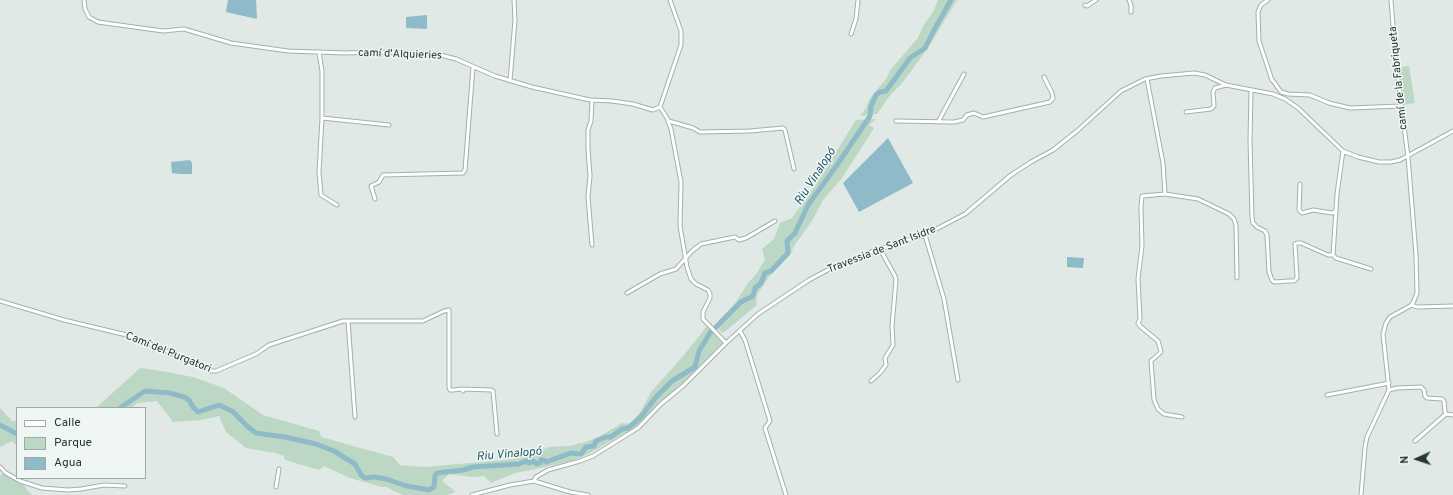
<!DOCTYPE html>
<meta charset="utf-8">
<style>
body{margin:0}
#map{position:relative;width:1453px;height:495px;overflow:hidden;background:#e0e9e6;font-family:Overpass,sans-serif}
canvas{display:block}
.legend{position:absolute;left:16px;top:407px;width:130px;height:72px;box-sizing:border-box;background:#f0f6f4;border:1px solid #9eaaa7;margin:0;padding:5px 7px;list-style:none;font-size:12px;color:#233733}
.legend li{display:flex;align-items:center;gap:8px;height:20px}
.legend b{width:20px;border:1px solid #9eaaa7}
.north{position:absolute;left:1397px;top:439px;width:40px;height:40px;-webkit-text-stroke:3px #f0f6f4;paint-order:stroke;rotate:267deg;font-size:11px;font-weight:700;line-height:16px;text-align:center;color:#233733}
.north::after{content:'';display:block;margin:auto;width:14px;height:18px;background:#233733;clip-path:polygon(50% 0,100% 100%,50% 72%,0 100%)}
</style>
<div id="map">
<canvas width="1453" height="495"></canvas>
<ul class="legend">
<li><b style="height:5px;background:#fff"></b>Calle</li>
<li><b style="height:11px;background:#bcd8c5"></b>Parque</li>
<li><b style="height:11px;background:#8fbac8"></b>Agua</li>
</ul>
<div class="north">N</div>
</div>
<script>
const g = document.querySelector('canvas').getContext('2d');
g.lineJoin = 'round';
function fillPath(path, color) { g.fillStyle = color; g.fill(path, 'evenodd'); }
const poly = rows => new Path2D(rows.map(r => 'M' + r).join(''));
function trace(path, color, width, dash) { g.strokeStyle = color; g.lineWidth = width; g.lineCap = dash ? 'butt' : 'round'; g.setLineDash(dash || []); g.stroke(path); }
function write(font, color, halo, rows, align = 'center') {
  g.font = font + ' Overpass,sans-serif'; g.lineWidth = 3; g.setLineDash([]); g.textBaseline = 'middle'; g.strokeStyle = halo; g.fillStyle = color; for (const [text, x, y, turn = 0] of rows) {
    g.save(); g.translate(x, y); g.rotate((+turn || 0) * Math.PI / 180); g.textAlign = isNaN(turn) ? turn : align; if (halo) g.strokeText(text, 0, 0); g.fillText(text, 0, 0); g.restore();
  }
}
fillPath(poly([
 [938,0,957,0,928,48,903,82,888,98,877,114,860,116,866,108,870,98,886,79,891,69,917,39,925,23,933,12],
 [1409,66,1415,103,1402,105,1399,67],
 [876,119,869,125,874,128,842,178,823,200,812,221,794,246,790,255,768,278,757,295,756,306,723,333,714,326,736,302,748,283,757,273,765,259,762,249,774,239,780,223,792,218,815,186,856,120],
 [707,326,722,343,690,376,636,427,627,432,586,455,571,461,531,470,515,473,491,483,484,476,472,477,449,474,442,481,456,492,447,495,403,495,386,487,382,487,350,478,324,466,319,470,285,460,284,456,275,453,246,448,226,432,219,416,202,420,173,422,157,401,137,403,131,408,96,408,140,368,161,371,193,377,224,388,263,415,319,431,321,437,393,457,400,465,425,467,514,459,527,456,549,447,570,446,589,441,604,434,622,423,630,424,641,411,651,392,684,355],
 [0,408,12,421,17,421,17,446,12,441,0,447],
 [3,473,25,486,26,489,32,495,0,495,0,476]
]), '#bcd8c5');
fillPath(poly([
 [228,0,256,0,257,19,226,12],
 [427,15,427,29,406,28,406,17],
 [888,138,913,183,859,212,843,183],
 [190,160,192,163,192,174,180,174,172,173,171,162],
 [1067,257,1084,258,1083,268,1067,267]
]), '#8fbac8');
trace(poly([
 [120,408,145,391,170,393,184,397,189,400,193,407,198,412,219,405,232,411,248,427,256,433,285,437,316,444,334,451,355,464,361,475,365,478,374,477,386,479,407,486,429,490,434,487,435,476,437,473,463,470,473,467,519,464,526,461,529,463,533,461,537,464,540,463,541,460,544,460,546,462,571,453,581,454,586,447,594,446,596,441,606,437,611,437,622,429,628,428,641,417,656,397,672,381,695,367,699,351,710,333,741,302,753,296,755,288,761,283,765,273,771,271,788,253,787,241,795,233,808,205,837,165,870,116,871,106,876,95,880,92,886,91,910,58,925,48,933,32,951,0],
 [0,425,17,434]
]), '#8fbac8', 5);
const minor = poly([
 [84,0,85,9,89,17,98,22,163,31,184,29,231,43,288,51,345,53,376,52,437,54,456,59,495,76,532,87,590,100,612,101,633,104,653,110,660,107,681,45,681,31,670,0],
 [1129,0,1131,5,1131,12],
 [1268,0,1261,5,1258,12,1259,41,1272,80],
 [1085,5,1087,6,1096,0],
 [851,34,856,19,858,0],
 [319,52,322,71,322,118,389,125],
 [1271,78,1281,92,1288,94,1310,95,1329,103,1350,108,1401,106],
 [1147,79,1163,163,1165,194,1142,196,1141,207,1142,246,1138,279,1140,319,1138,323,1141,327,1158,341,1160,348,1161,352,1151,361,1154,400,1158,409,1164,414,1182,417],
 [510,81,515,20,514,0],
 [1251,90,1250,140,1252,217,1253,223,1257,227,1265,231,1267,235,1269,272,1272,280,1274,282,1289,281,1294,281,1297,278,1295,244,1297,243,1301,243,1328,255,1333,255],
 [592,100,591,121,588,130,588,149,590,176,588,197,592,245],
 [660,107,667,118,671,129,681,182,680,226,687,267,691,279,696,284,708,290,710,294,710,298,703,312,703,319,726,343],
 [1186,112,1211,109,1214,106,1213,92,1215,88,1226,85],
 [322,118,319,172,321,195,337,205],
 [669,121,693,128,700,132,750,131,783,128,785,130,794,169],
 [896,121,954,122,963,120,967,115,974,113,983,117,1050,102,1053,98,1052,93,1044,77],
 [938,122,964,74],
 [1343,151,1337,194,1333,255,1336,258,1371,269],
 [1300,184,1299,210,1302,213,1313,210,1332,213,1336,211],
 [1165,194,1198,199,1229,214,1234,219,1236,225,1237,278],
 [375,199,371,186,379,182,383,175,463,173,465,170,473,67],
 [925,235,944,299,958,380],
 [627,293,660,274,676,269,692,251,701,244,735,237,739,240,746,238,775,221],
 [0,301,64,320,135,337,211,371,216,371,256,354,269,345,343,321,423,321,444,311,449,310,449,387,450,390,453,390,462,389,463,391],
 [1411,305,1417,307,1453,306],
 [348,321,355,417],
 [740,331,745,340,770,421,765,428,786,495],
 [871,381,880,373,886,365,885,358,893,345,892,326,896,280,895,276,880,249],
 [462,389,491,390,493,391,497,434],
 [1389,390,1397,388,1421,387,1424,390,1425,396,1427,398,1442,399,1444,401,1445,412,1446,414,1453,415],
 [1327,395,1389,383],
 [1415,441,1446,414],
 [0,467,6,473,20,481,42,488,68,490,81,489,104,485,125,486],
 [534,481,570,492,588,495],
 [276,487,279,469],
 [472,495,510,485,534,481,536,477,548,470,580,461,593,456,638,428,661,404,683,386,726,343,758,314,809,280,833,267,868,253,925,235,965,214,1011,175,1031,162,1053,150,1077,131,1121,91,1145,79,1161,76,1194,73,1205,75,1226,85,1273,94,1285,99,1298,108,1343,151,1358,157,1379,162,1391,162,1400,160,1453,131],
 [1361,495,1365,447,1367,437,1389,390,1383,334,1386,323,1390,317,1410,306,1413,303,1417,293,1416,255,1408,157,1396,64,1391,0]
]);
trace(minor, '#a4b0ad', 5);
trace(minor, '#fff', 3);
write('11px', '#233733', '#f0f6f4', [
 ["camí d'Alquieries",400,55,2],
 ["camí de la Fabriqueta",1399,78,-96],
 ["Travessia de Sant Isidre",882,250,-21],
 ["Camí del Purgatori",168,353,22]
]);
write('italic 12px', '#255a6b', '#f0f6f4', [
 ["Riu Vinalopó",816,177,-57],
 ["Riu Vinalopó",509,455,-5]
]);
</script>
